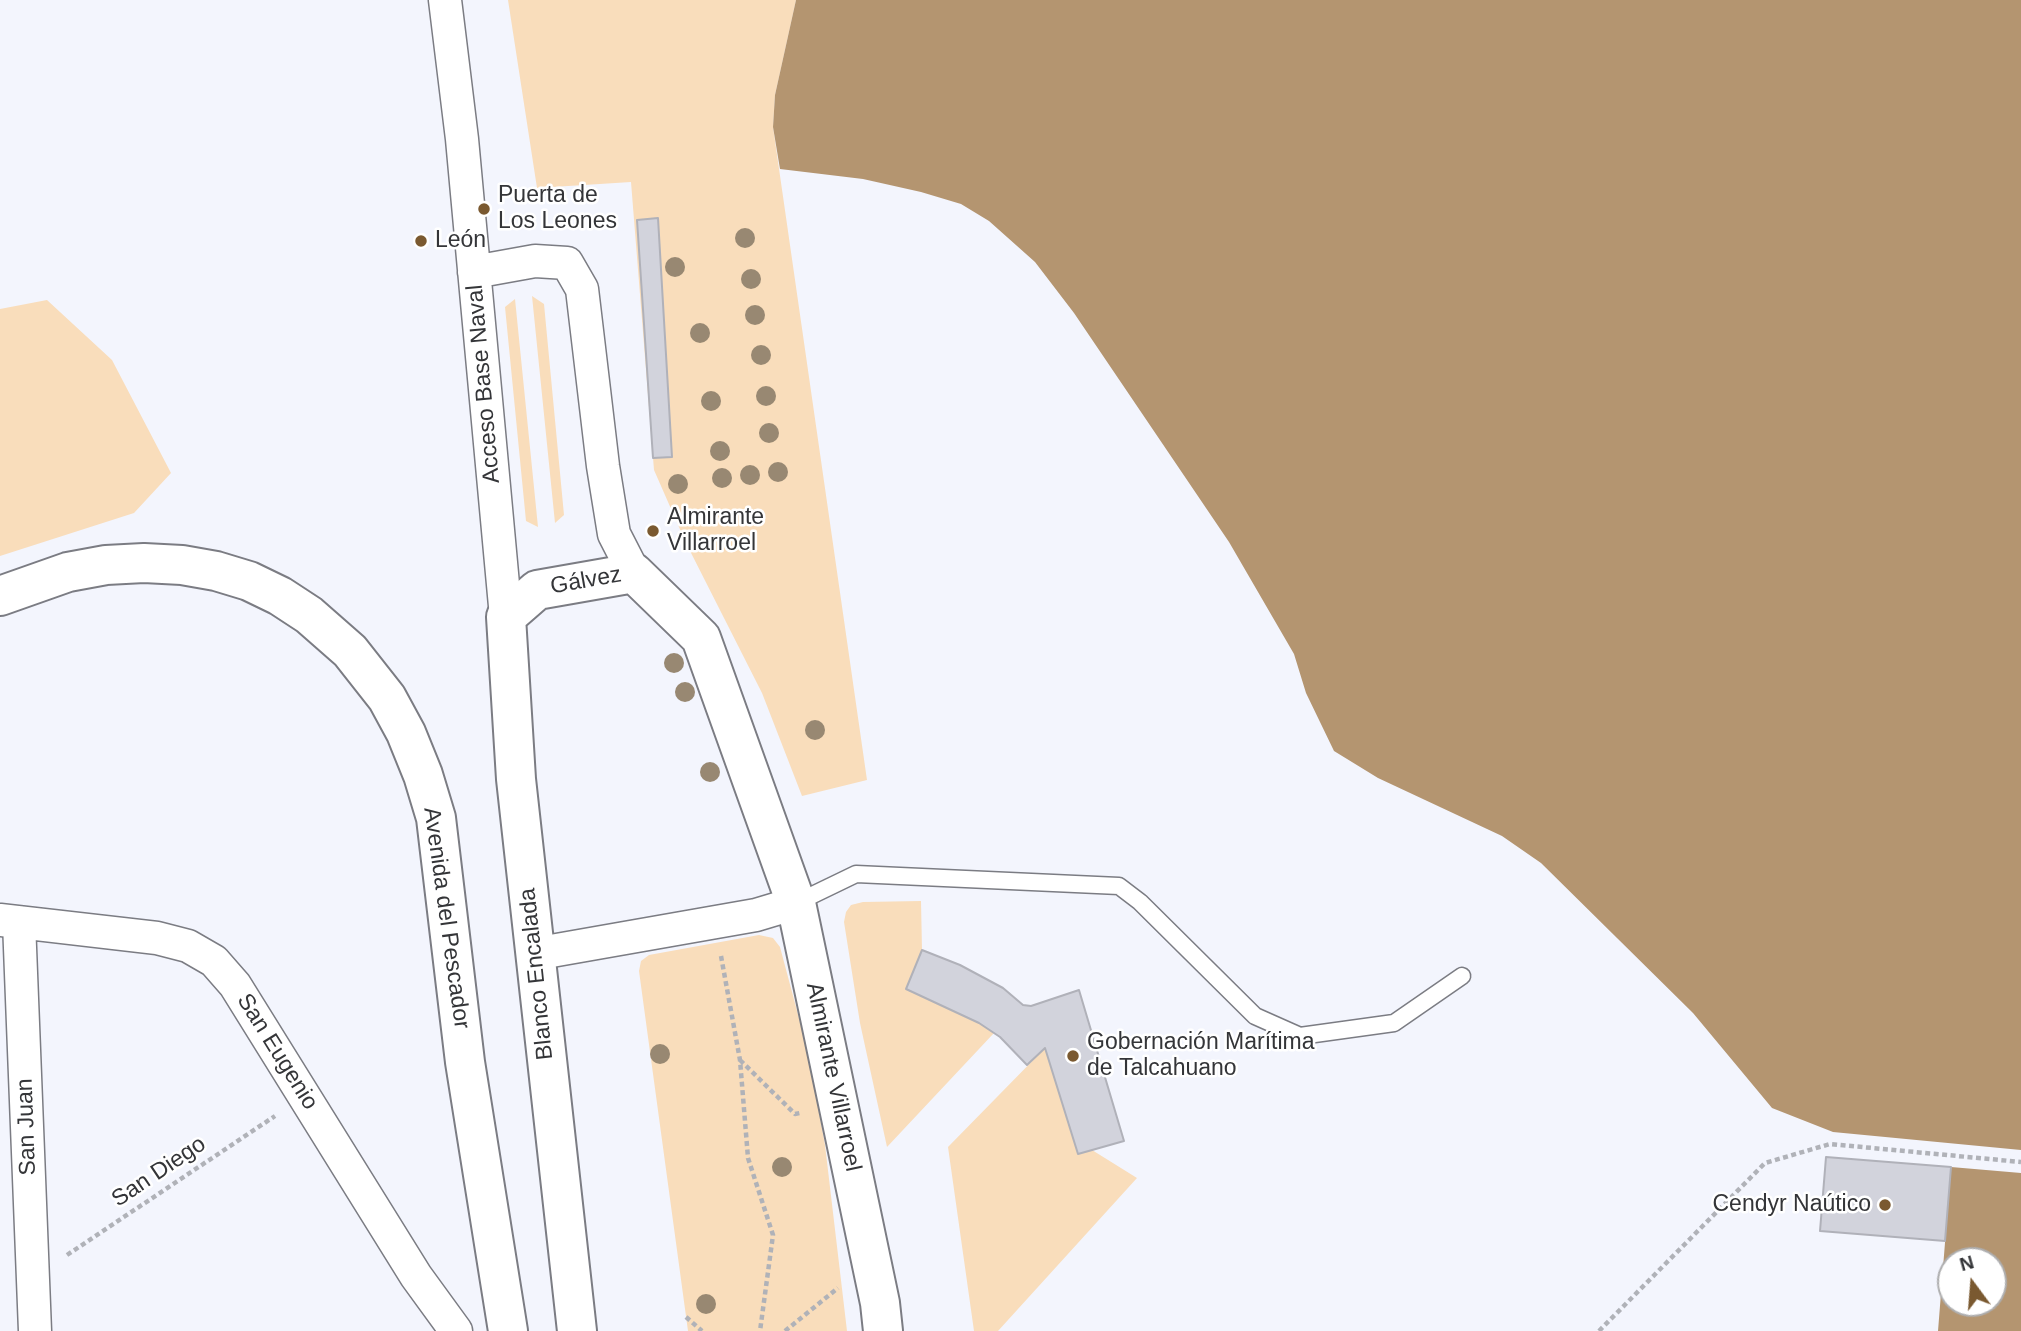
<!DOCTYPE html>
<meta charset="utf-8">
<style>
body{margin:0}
#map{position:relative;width:2021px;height:1331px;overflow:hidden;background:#f3f5fd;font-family:Helvetica,sans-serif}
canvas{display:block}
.north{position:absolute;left:1937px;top:1247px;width:70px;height:70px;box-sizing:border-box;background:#fff;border:2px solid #aeaeaf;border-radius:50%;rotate:344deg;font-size:19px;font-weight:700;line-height:28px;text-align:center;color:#343538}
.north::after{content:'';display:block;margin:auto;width:24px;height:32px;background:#7a5930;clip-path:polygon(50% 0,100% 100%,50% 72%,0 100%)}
</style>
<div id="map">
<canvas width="2021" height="1331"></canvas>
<div class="north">N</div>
</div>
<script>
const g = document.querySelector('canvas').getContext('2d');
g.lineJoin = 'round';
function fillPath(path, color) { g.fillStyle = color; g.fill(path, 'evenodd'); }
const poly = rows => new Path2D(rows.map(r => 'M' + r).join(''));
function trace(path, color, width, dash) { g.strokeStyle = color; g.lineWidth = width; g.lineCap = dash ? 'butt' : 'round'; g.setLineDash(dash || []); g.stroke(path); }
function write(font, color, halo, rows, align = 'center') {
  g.font = font + ' Helvetica,sans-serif'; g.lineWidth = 5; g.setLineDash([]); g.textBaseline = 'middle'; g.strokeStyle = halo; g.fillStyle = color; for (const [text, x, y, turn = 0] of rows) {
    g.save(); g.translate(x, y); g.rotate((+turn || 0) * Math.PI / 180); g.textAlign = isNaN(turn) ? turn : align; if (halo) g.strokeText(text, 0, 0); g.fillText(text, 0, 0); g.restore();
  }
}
fillPath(poly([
 [508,0,796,0,775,95,773,127,867,780,802,796,762,693,686,543,654,470,631,182,537,188],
 [532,296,544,304,564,515,555,523],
 [515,299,538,527,526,521,505,307],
 [47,300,112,360,171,473,134,513,0,556,0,309],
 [921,901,922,950,906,989,979,1023,994,1033,887,1147,860,1023,844,922,846,912,851,905,863,902],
 [759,935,773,938,780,947,808,1052,825,1145,847,1331,688,1331,639,971,641,961,649,955],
 [1045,1048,1078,1154,1092,1150,1137,1178,998,1331,974,1331,948,1147]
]), '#f9ddbb');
fillPath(poly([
 [796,0,2021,0,2021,1150,1833,1132,1772,1108,1693,1013,1541,863,1502,836,1378,778,1334,751,1306,693,1294,654,1229,542,1074,313,1035,262,989,221,961,204,921,192,863,179,780,169,773,127,775,95],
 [1951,1167,2021,1173,2021,1331,1938,1331],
 [1951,1261,1993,1261,1993,1303,1951,1303]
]), '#b49570');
const building = poly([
 [658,218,672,457,653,458,637,220,658,218],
 [922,950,960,965,1003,988,1023,1005,1031,1006,1079,990,1124,1141,1078,1154,1045,1048,1027,1065,1000,1037,979,1023,906,989,922,950],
 [1826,1157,1951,1167,1945,1241,1820,1231,1826,1157]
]);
fillPath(building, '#d2d3dc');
trace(building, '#b0b1b9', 2);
const service = poly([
 [796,903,856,874,1119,886,1140,902,1255,1016,1300,1036,1394,1023,1462,976]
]);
const minor = poly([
 [445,0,462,139,506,617],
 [474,272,535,261,567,263,582,289,603,466,614,534,634,573],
 [0,920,157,938,188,946,214,961,235,985,416,1276,456,1331],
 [19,922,35,1331],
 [534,954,756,915,796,903]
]);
const tertiary = poly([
 [577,1331,516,779,506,617,537,590,634,573,701,638,796,903,880,1303,883,1331]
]);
const secondary = poly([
 [0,596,68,572,106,565,144,563,182,565,216,571,249,581,280,596,309,615,350,651,387,698,406,733,423,775,436,818,465,1062,508,1331]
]);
trace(service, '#7b7c83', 19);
trace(minor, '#7b7c83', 35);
trace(tertiary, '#7b7c83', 42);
trace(secondary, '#7b7c83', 42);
trace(poly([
 [721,956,740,1060,748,1158,773,1235,760,1331],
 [740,1060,795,1114,800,1113],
 [67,1255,275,1116],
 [686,1317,702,1331],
 [785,1331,838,1288],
 [1599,1331,1765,1163,1830,1144,2021,1162]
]), '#b0b2b8', 4.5, [5, 3.5]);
trace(service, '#fff', 16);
trace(minor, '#fff', 32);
trace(tertiary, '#fff', 38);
trace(secondary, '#fff', 38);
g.fillStyle = '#988872';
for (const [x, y] of [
 [745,238],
 [675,267],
 [751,279],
 [755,315],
 [700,333],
 [761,355],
 [766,396],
 [711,401],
 [769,433],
 [720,451],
 [778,472],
 [750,475],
 [722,478],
 [678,484],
 [674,663],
 [685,692],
 [815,730],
 [710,772],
 [660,1054],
 [782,1167],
 [706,1304]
]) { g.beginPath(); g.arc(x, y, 10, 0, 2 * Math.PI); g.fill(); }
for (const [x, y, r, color] of [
 [484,209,7,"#7a5930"],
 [421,241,7,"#7a5930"],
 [653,531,7,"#7a5930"],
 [1073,1056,7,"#7a5930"],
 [1885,1205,7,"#7a5930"]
]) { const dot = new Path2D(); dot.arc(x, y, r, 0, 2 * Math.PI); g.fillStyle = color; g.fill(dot); trace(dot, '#fff', 2.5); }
write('23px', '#343538', '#fff', [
 ["Puerta de",498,196],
 ["Los Leones",498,222],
 ["León",435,241],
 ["Almirante",667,518],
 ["Villarroel",667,544],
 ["Gobernación Marítima",1087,1043],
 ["de Talcahuano",1087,1069],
 ["Cendyr Naútico",1871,1205,"right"]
], 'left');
write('23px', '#343538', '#fff', [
 ["Acceso Base Naval",484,384,-95],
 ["Gálvez",586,581,-10],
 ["Avenida del Pescador",446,918,82],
 ["Blanco Encalada",537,974,-96],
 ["San Eugenio",277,1052,58],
 ["Almirante Villarroel",833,1077,78],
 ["San Juan",27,1127,-92],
 ["San Diego",159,1172,-34]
]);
</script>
